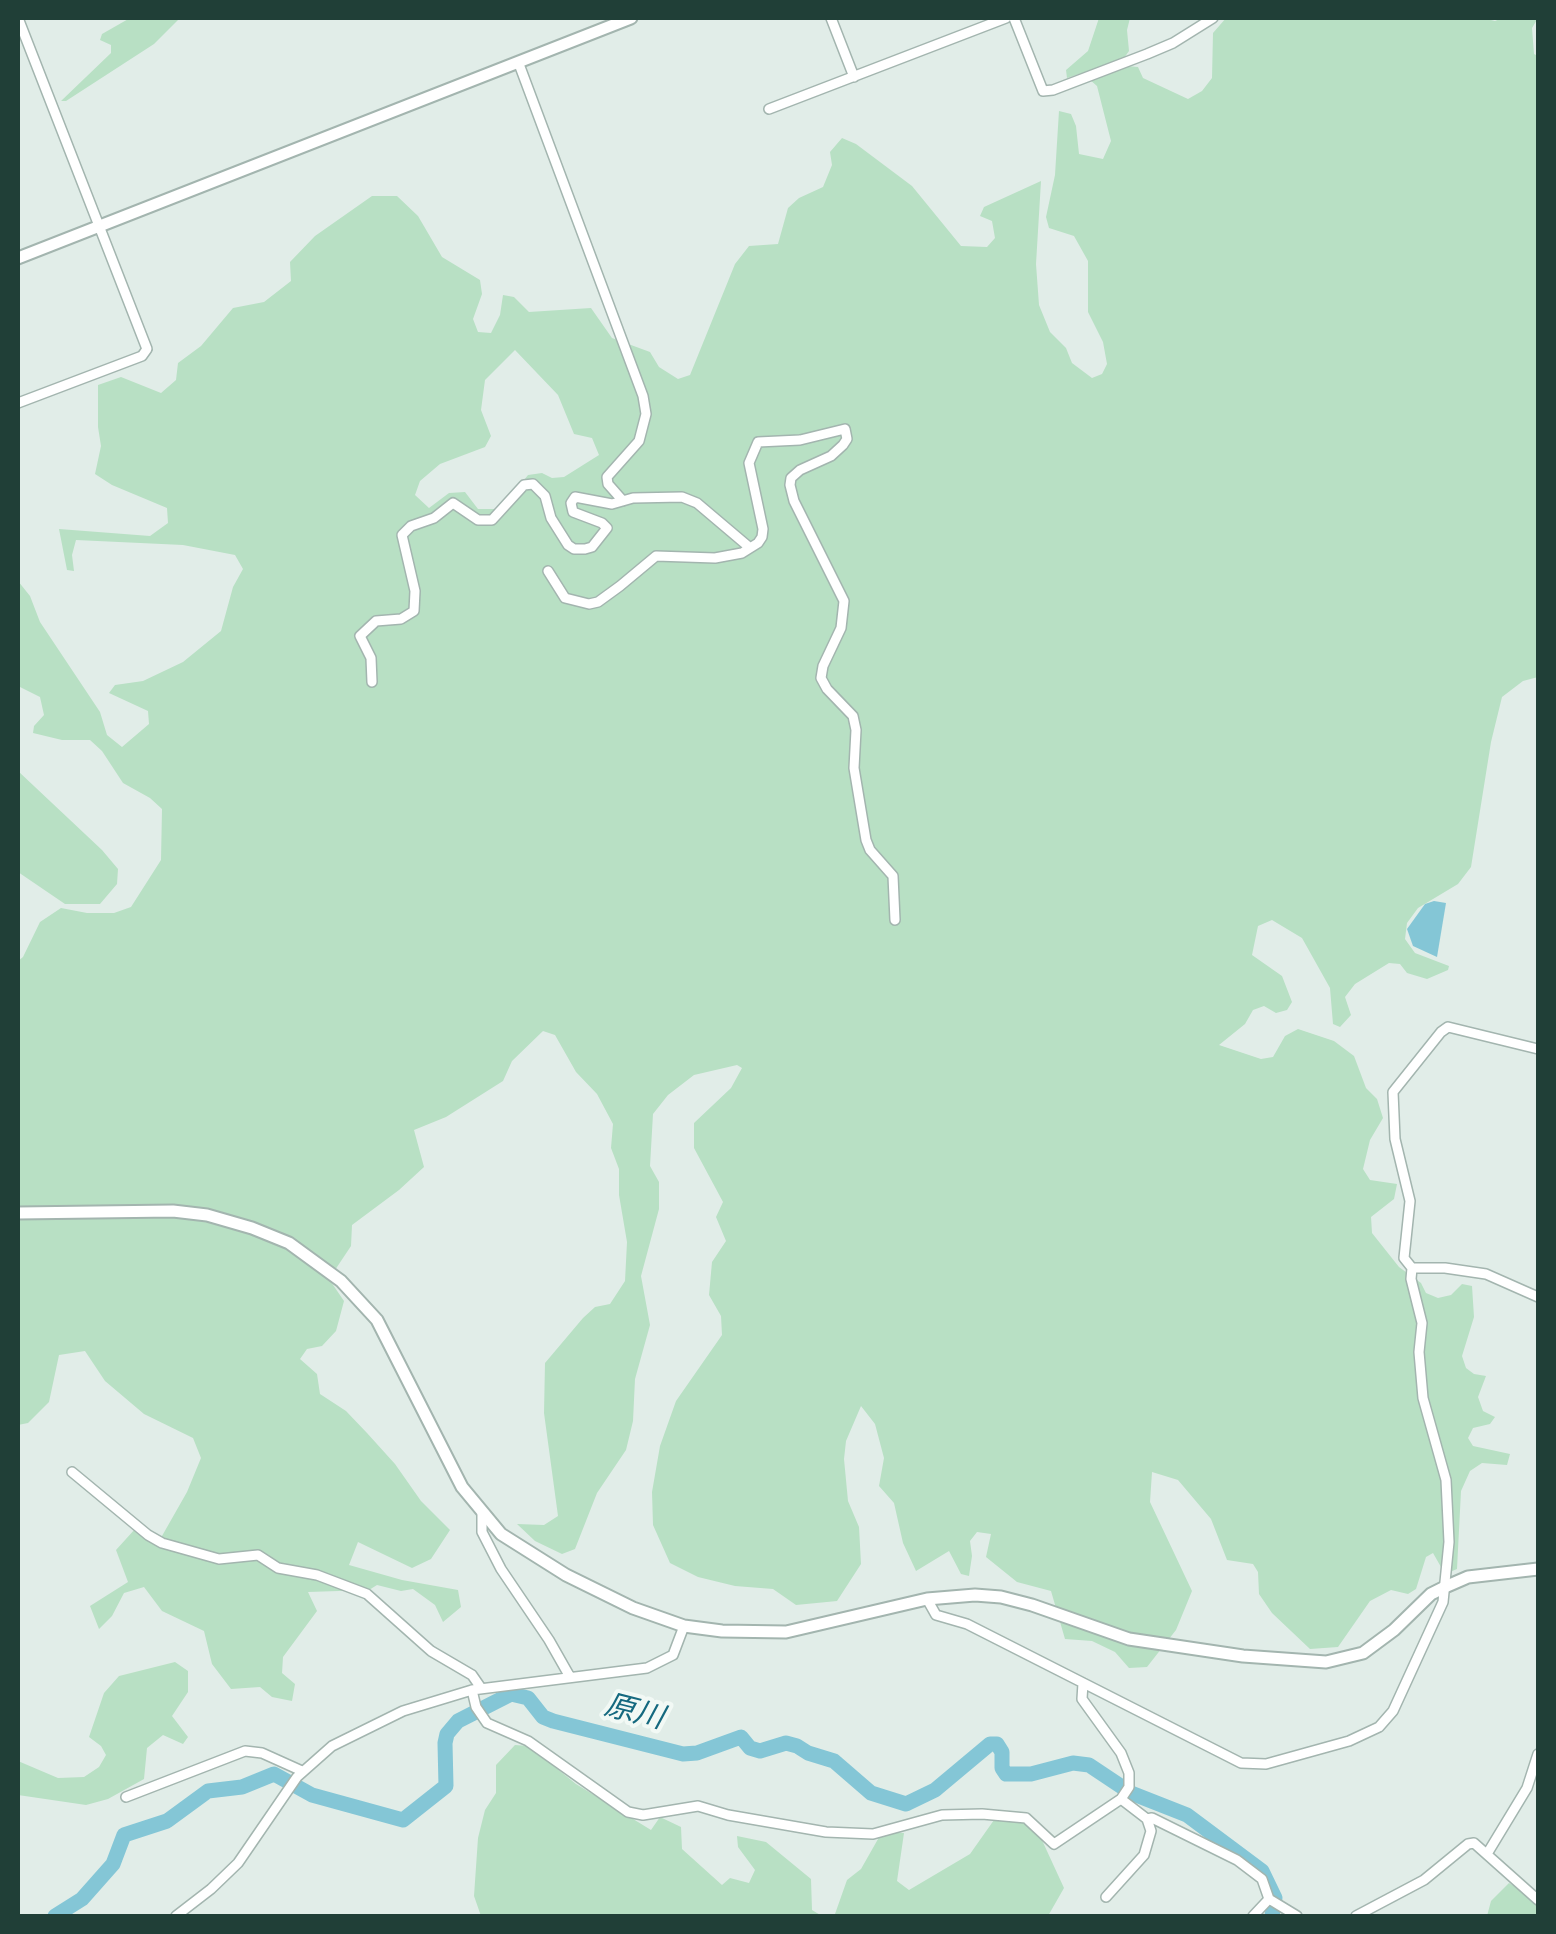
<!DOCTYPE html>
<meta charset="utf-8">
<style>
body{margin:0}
#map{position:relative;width:1556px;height:1934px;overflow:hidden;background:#e1ede8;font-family:"Archivo Narrow",sans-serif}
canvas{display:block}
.frame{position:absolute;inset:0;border:20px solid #203f37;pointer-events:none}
</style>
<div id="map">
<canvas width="1556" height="1934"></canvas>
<div class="frame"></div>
</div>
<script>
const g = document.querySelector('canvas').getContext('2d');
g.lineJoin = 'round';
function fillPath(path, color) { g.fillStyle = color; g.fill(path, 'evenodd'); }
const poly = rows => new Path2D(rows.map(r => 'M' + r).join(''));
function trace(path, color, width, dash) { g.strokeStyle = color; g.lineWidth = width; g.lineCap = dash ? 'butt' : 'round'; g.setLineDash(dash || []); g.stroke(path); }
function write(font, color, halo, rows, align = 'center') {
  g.font = font + ' "Archivo Narrow","Noto Sans JP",sans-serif'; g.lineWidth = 8; g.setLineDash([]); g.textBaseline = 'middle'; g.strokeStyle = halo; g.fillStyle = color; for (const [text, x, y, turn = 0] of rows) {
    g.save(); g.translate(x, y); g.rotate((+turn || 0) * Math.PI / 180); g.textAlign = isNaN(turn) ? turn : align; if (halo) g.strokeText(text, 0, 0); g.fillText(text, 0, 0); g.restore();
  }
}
fillPath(poly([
 [130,18,180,18,154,44,66,101,61,101,111,53,111,45,100,40,102,34],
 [1099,18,1130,18,1127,30,1129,51,1124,58,1127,66,1138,67,1143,78,1188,99,1202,91,1212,78,1213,33,1226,18,1483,18,1495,21,1502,18,1538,18,1532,28,1534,54,1538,56,1538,677,1523,681,1502,697,1491,742,1471,867,1458,884,1418,908,1407,923,1405,939,1415,953,1449,966,1448,970,1427,979,1407,973,1400,964,1389,963,1355,984,1345,997,1351,1015,1340,1027,1333,1024,1330,988,1302,938,1272,920,1258,926,1252,955,1282,976,1292,1002,1287,1010,1276,1013,1264,1006,1253,1010,1245,1024,1219,1045,1261,1059,1273,1057,1285,1036,1298,1029,1334,1041,1354,1056,1366,1088,1377,1099,1383,1118,1370,1140,1363,1169,1370,1180,1397,1184,1394,1199,1371,1217,1372,1233,1399,1267,1421,1283,1426,1293,1438,1298,1451,1295,1462,1284,1472,1286,1474,1317,1462,1356,1466,1368,1474,1374,1486,1376,1478,1397,1483,1411,1495,1417,1490,1424,1473,1428,1468,1438,1473,1446,1510,1454,1507,1465,1482,1463,1470,1471,1461,1491,1457,1569,1445,1574,1433,1553,1426,1557,1416,1589,1408,1594,1391,1590,1370,1601,1338,1647,1310,1649,1272,1613,1259,1594,1258,1572,1253,1564,1227,1560,1211,1519,1178,1480,1152,1472,1150,1502,1192,1591,1176,1630,1147,1667,1129,1668,1115,1652,1092,1641,1065,1639,1051,1591,1017,1582,986,1557,991,1534,977,1532,970,1541,972,1556,969,1576,961,1574,949,1551,916,1571,903,1543,894,1503,879,1486,884,1458,875,1424,861,1406,846,1441,844,1459,848,1501,859,1527,861,1564,837,1601,796,1605,773,1589,735,1586,698,1577,670,1563,653,1525,652,1492,660,1446,676,1401,722,1335,721,1316,709,1295,712,1262,726,1241,716,1217,723,1202,694,1148,694,1123,731,1088,742,1068,737,1065,694,1075,668,1095,653,1114,650,1166,659,1182,659,1209,641,1276,650,1325,635,1379,633,1421,626,1450,597,1493,575,1549,562,1554,535,1541,517,1524,544,1525,558,1516,544,1413,545,1363,583,1318,595,1307,610,1304,625,1281,627,1242,619,1195,619,1169,611,1148,613,1124,597,1094,576,1072,555,1035,543,1031,512,1061,503,1081,446,1117,414,1130,424,1167,399,1190,352,1225,351,1246,329,1279,344,1301,336,1331,322,1346,307,1349,300,1359,317,1374,320,1394,346,1411,367,1433,395,1464,421,1501,450,1530,431,1559,412,1568,358,1542,349,1565,402,1580,458,1590,461,1607,443,1622,435,1605,413,1589,401,1591,377,1585,369,1590,308,1592,317,1611,283,1657,282,1673,295,1684,292,1701,272,1697,260,1687,231,1689,212,1664,204,1631,162,1611,144,1587,124,1593,112,1616,99,1629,90,1606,128,1582,116,1550,135,1529,158,1543,187,1492,201,1458,193,1438,144,1414,105,1381,85,1351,59,1355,49,1402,28,1423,18,1425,18,961,23,957,40,922,61,908,87,913,114,913,131,907,161,860,162,809,150,798,123,783,102,751,90,740,62,740,33,733,34,726,44,715,40,697,18,686,18,581,30,596,40,622,100,712,107,735,122,747,149,724,148,711,109,693,115,685,143,681,183,662,221,631,233,587,243,569,235,555,183,545,76,540,72,555,74,571,67,570,59,529,150,536,168,523,167,508,112,485,95,474,101,446,98,427,98,385,121,377,161,393,176,380,178,363,201,346,233,308,264,302,291,281,290,262,315,236,372,196,397,196,418,216,442,257,480,280,482,294,473,319,478,332,491,333,500,315,503,295,514,297,529,312,591,308,612,338,650,352,659,367,678,379,690,375,735,264,749,246,778,244,788,208,799,198,823,187,832,165,830,152,842,138,856,144,912,186,961,246,987,247,995,238,992,221,980,216,984,207,1041,181,1036,264,1039,305,1050,332,1066,348,1072,363,1092,378,1102,374,1107,364,1103,342,1088,312,1088,261,1074,236,1049,228,1046,217,1055,175,1059,111,1071,114,1076,126,1079,154,1103,159,1111,141,1097,86,1082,73,1067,78,1066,70,1088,51],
 [515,350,558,395,574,434,592,438,599,455,564,477,552,478,542,473,528,475,501,509,478,509,465,492,449,493,429,508,415,495,420,481,440,464,485,447,491,436,481,410,485,380],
 [18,771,102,850,118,869,117,884,100,904,65,904,18,872],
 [175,1662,188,1671,188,1692,172,1716,188,1737,183,1744,163,1735,147,1748,144,1779,108,1799,86,1805,18,1795,18,1761,58,1778,84,1777,99,1767,106,1755,101,1746,89,1737,104,1693,119,1676],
 [515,1745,529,1746,576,1784,651,1830,660,1817,681,1827,682,1849,722,1885,730,1878,749,1883,755,1870,738,1847,737,1836,766,1842,811,1879,812,1910,822,1916,481,1916,474,1896,478,1838,485,1810,496,1793,496,1765],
 [994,1820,1024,1822,1041,1838,1064,1888,1048,1916,828,1916,835,1914,847,1880,861,1869,882,1832,904,1833,897,1881,909,1890,970,1854],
 [1509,1883,1526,1893,1538,1906,1538,1916,1487,1916,1491,1901]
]), '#b8e0c4');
fillPath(poly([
 [1434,901,1446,903,1437,957,1413,946,1407,929,1425,904]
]), '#84c6d6');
trace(poly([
 [55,1916,82,1899,113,1864,124,1835,167,1821,208,1791,242,1787,274,1774,312,1795,403,1820,446,1786,445,1743,447,1734,458,1721,511,1694,528,1698,543,1717,553,1721,683,1754,697,1753,741,1737,750,1748,760,1751,786,1743,797,1746,808,1753,834,1761,871,1793,906,1804,935,1790,990,1744,997,1744,1002,1752,1002,1768,1006,1774,1031,1774,1073,1763,1089,1765,1131,1793,1187,1815,1262,1871,1275,1898,1272,1916]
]), '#84c6d6', 15);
const minor = poly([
 [831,18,854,77],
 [1014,18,1043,91,1053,90,1147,54,1173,43,1213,18],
 [519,64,643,396,646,414,639,441,607,477,608,484,623,501],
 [769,109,1006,18],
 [18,403,142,356,147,349,18,18],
 [548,571,565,598,589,604,598,602,620,586,656,556,715,558,742,553,758,543,762,537,763,529,749,463,758,442,800,440,845,429,847,439,843,445,831,456,800,470,791,478,790,485,794,501,844,601,841,628,823,666,821,678,827,689,853,716,856,730,854,768,866,840,870,850,893,876,895,920],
 [372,682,371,658,360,636,376,621,401,619,414,611,415,591,402,535,411,526,434,518,453,503,478,520,492,520,524,485,533,484,545,496,551,518,568,545,574,549,585,549,592,547,607,528,602,523,573,512,571,503,575,497,612,504,633,498,682,497,697,503,749,547],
 [1412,1268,1445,1268,1486,1274,1538,1297],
 [72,1472,148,1535,162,1543,219,1559,258,1555,278,1568,317,1575,367,1594,431,1651,472,1675,481,1688],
 [482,1514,482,1532,501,1569,549,1640,570,1677],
 [927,1599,936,1615,967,1624,1241,1763,1266,1764,1349,1741,1379,1727,1393,1711,1443,1602,1449,1542,1446,1480,1423,1398,1419,1352,1422,1323,1411,1279,1412,1268,1404,1258,1410,1201,1395,1139,1393,1092,1441,1032,1448,1027,1538,1049],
 [1083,1683,1082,1699,1121,1753,1129,1773,1129,1787,1121,1799],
 [472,1690,476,1707,487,1723,528,1741,628,1812,643,1815,698,1806,728,1815,826,1832,873,1834,942,1815,982,1814,1026,1818,1054,1844,1121,1799,1147,1819,1151,1831,1144,1855,1106,1897],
 [126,1797,245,1751,262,1753,302,1771],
 [1147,1819,1152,1818,1237,1860,1262,1879,1269,1899,1297,1916],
 [1487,1854,1527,1788,1538,1754],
 [176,1916,211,1889,238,1863,297,1777,332,1746,403,1711,472,1690,647,1668,673,1655,684,1626],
 [1253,1916,1269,1899],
 [1356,1916,1424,1880,1468,1844,1474,1843,1538,1900]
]);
const tertiary = poly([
 [18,258,631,18],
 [18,1213,173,1211,207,1215,252,1228,289,1243,341,1281,377,1320,462,1487,501,1534,566,1575,633,1608,684,1626,722,1631,786,1632,927,1599,975,1595,1001,1597,1032,1605,1129,1639,1243,1656,1326,1662,1363,1653,1394,1630,1431,1594,1445,1587,1468,1577,1538,1569]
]);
trace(minor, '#a3b5af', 12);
trace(tertiary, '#a3b5af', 15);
trace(minor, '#fff', 9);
trace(tertiary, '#fff', 11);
write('italic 30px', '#15697f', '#f2f9f5', [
 ["原川",634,1713,14]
]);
</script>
